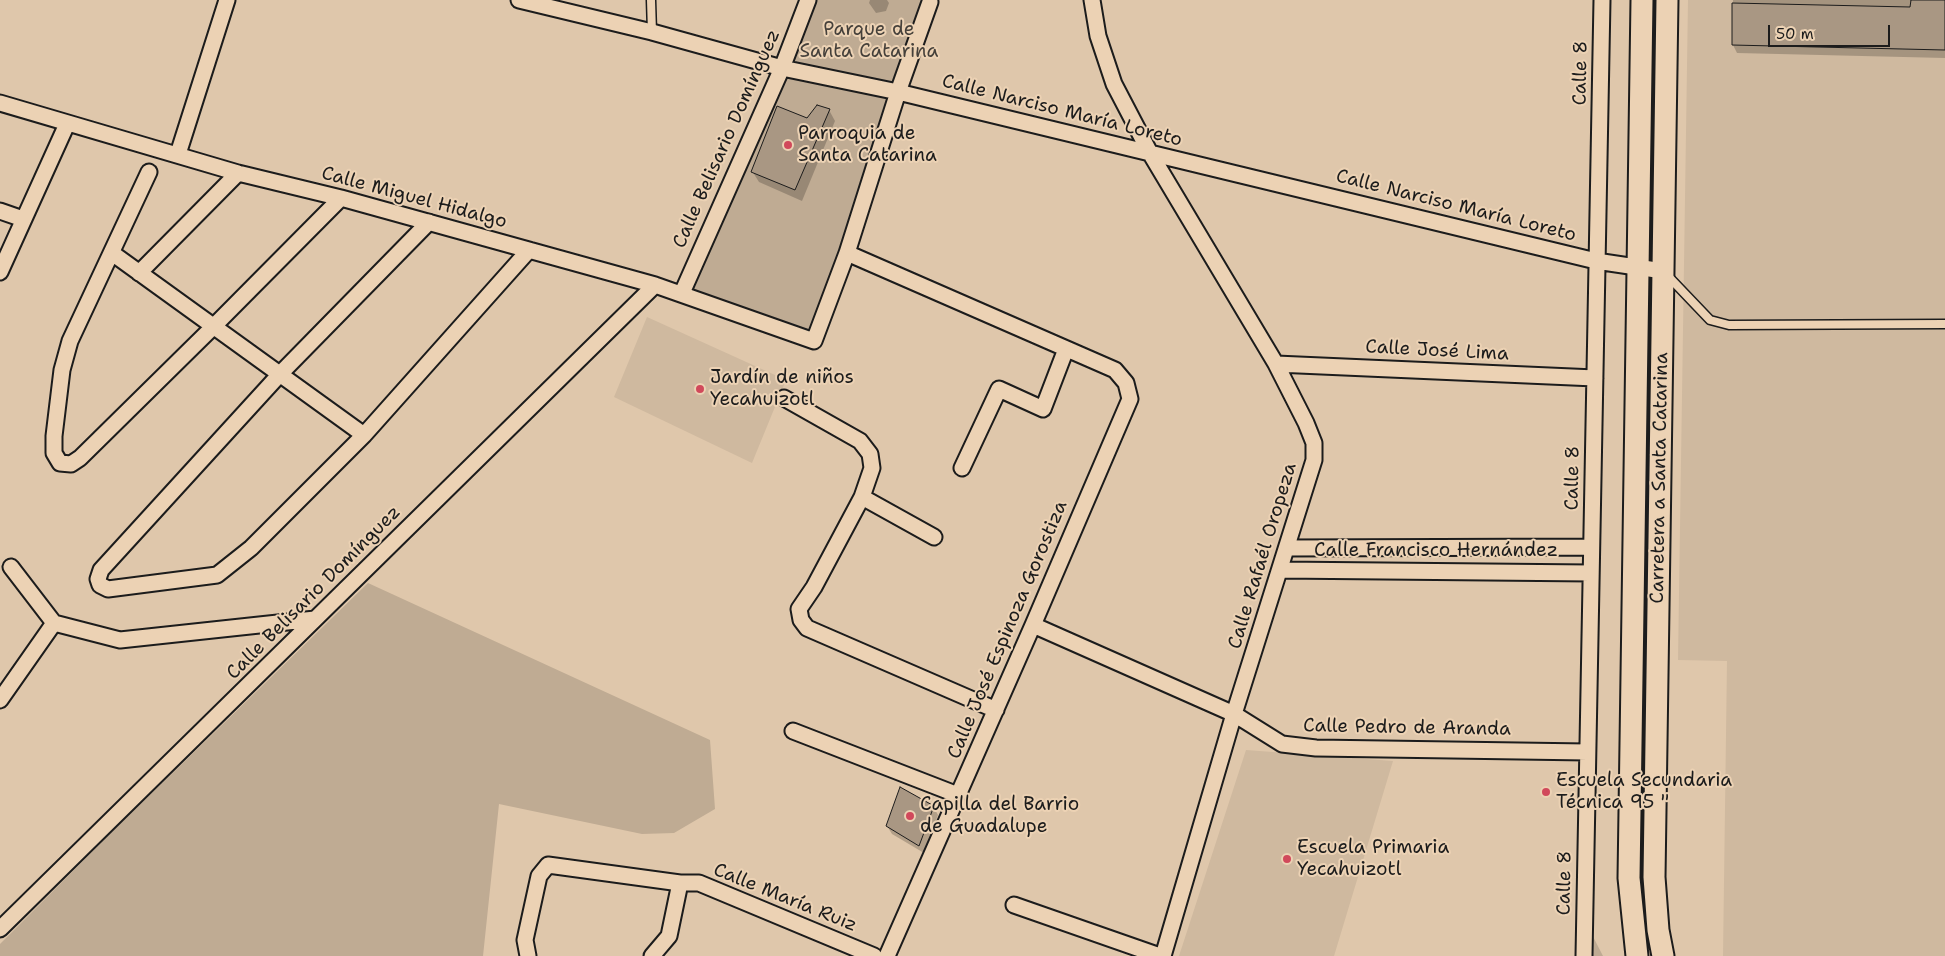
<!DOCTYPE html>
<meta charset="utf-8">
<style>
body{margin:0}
#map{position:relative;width:1945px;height:956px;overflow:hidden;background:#dfc7ab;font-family:"Shantell Sans",sans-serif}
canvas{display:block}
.scale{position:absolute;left:1768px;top:25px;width:122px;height:22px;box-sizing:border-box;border:2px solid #1c1c1c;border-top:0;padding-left:6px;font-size:15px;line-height:18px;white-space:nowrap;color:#1c1c1c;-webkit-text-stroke:4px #ecd2b4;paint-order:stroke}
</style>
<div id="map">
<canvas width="1945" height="956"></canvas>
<div class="scale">50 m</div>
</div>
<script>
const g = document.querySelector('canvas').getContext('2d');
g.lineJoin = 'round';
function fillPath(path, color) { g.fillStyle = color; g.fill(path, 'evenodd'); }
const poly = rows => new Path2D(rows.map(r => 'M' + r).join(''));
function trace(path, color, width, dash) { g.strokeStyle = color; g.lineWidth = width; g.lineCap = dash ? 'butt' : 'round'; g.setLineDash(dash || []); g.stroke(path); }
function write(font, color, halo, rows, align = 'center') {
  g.font = font + ' "Shantell Sans",sans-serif'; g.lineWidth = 4; g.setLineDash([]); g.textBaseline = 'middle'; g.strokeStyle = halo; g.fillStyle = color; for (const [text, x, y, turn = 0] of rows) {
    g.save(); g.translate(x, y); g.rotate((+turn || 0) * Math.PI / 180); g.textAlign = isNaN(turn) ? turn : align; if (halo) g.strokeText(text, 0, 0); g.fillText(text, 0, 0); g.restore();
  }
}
fillPath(poly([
 [1688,0,1945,0,1945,956,1723,956,1727,661,1678,660],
 [647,317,786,380,752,463,614,397],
 [1246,750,1393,761,1334,956,1179,956]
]), '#cfb99f');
fillPath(poly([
 [808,0,926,0,896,90,783,63],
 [780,64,893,92,813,341,690,296],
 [368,583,710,740,715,809,674,833,642,834,499,804,483,956,0,956,0,944,111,833],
 [1585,921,1603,956,1584,956]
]), '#bfab93');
fillPath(poly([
 [870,0,887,0,889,3,886,11,876,13,869,3],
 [1733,0,1945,0,1945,58,1737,53,1733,45],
 [829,110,835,121,802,201,759,182,752,171,807,119],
 [933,806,938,815,924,853,892,834,887,826]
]), '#0003');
const building = poly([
 [1911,0,1945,0,1945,50,1732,45,1732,3,1910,7,1911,0],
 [817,105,830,109,795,190,751,172,777,106,807,118,817,105],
 [900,787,934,806,919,846,886,826,900,787]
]);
fillPath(building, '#a99783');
trace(building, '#1c1c1c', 1);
const lane = poly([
 [651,0,652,32],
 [1667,275,1710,320,1729,325,1945,324]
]);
const street = poly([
 [519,0,652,32,782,68,898,92,1596,261,1663,271],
 [1092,0,1098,36,1114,84,1150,153,1276,364,1306,423,1314,443,1314,460,1234,714,1163,956],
 [0,103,238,173,341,198,655,285,814,341,847,253,898,92,930,2],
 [178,154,227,0],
 [149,172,70,341,62,370,54,436,54,453,60,463,71,464,80,458,213,327,341,198],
 [0,211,23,219],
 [429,222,280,374,101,570,98,579,100,585,108,589,217,575,251,548,364,435,529,250],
 [112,253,364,435],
 [847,253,1115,370,1126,383,1130,399,1033,625,887,956],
 [0,272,67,124],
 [139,273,238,173],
 [682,293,782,68,808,0],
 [1276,364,1595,378],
 [784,398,860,441,870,454,872,468,862,497],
 [962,468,999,389,1043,409,1066,349],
 [934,537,862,497,814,587,799,609,801,620,807,628,996,710],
 [1288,548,1591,547],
 [11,567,54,623,120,640,315,619],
 [1280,570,1591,573],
 [1033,625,1234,714,1282,744,1316,748,1587,752],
 [0,700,54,623],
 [793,731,958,795],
 [1014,905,1160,956],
 [0,929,655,285],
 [528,956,525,940,539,876,548,865,680,883,699,883,874,956],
 [652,956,669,936,680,883],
 [1584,956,1602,0]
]);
const secondary = poly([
 [1637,956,1629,878,1642,0],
 [1663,956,1658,930,1654,877,1667,0]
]);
trace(lane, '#1c1c1c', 11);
trace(street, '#1c1c1c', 19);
trace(secondary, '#1c1c1c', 25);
trace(lane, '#ecd2b4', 8);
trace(street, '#ecd2b4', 15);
trace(secondary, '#ecd2b4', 21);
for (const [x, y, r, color] of [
 [788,145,5,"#d1495b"],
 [700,389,5,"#d1495b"],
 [1546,792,5,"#d1495b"],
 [910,816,5,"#d1495b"],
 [1287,859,5,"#d1495b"]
]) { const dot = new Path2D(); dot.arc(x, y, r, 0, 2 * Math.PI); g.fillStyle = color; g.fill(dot); trace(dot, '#ecd2b4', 2); }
write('19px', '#45403a', '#ecd2b4', [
 ["Parque de",869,30],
 ["Santa Catarina",869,52]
]);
write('19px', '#1c1c1c', '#ecd2b4', [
 ["Calle 8",1581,73,-89],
 ["Calle Narciso María Loreto",1062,111,14],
 ["Calle Belisario Domínguez",727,139,-66],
 ["Calle Miguel Hidalgo",414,198,15],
 ["Calle Narciso María Loreto",1456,206,14],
 ["Calle José Lima",1437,351,3],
 ["Calle 8",1573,478,-89],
 ["Carretera a Santa Catarina",1660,478,-89],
 ["Calle Francisco Hernández",1436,551],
 ["Calle Rafaél Oropeza",1263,556,-73],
 ["Calle Belisario Domínguez",314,593,-45],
 ["Calle José Espinoza Gorostiza",1008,630,-67],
 ["Calle Pedro de Aranda",1407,728,1],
 ["Calle 8",1565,883,-89],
 ["Calle María Ruiz",785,898,22]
]);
write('19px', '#1c1c1c', '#ecd2b4', [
 ["Parroquia de",798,134],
 ["Santa Catarina",798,156],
 ["Jardín de niños",710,378],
 ["Yecahuizotl",710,400],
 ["Escuela Secundaria",1556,781],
 ["Técnica 95 \"",1556,803],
 ["Capilla del Barrio",920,805],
 ["de Guadalupe",920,827],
 ["Escuela Primaria",1297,848],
 ["Yecahuizotl",1297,870]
], 'left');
</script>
